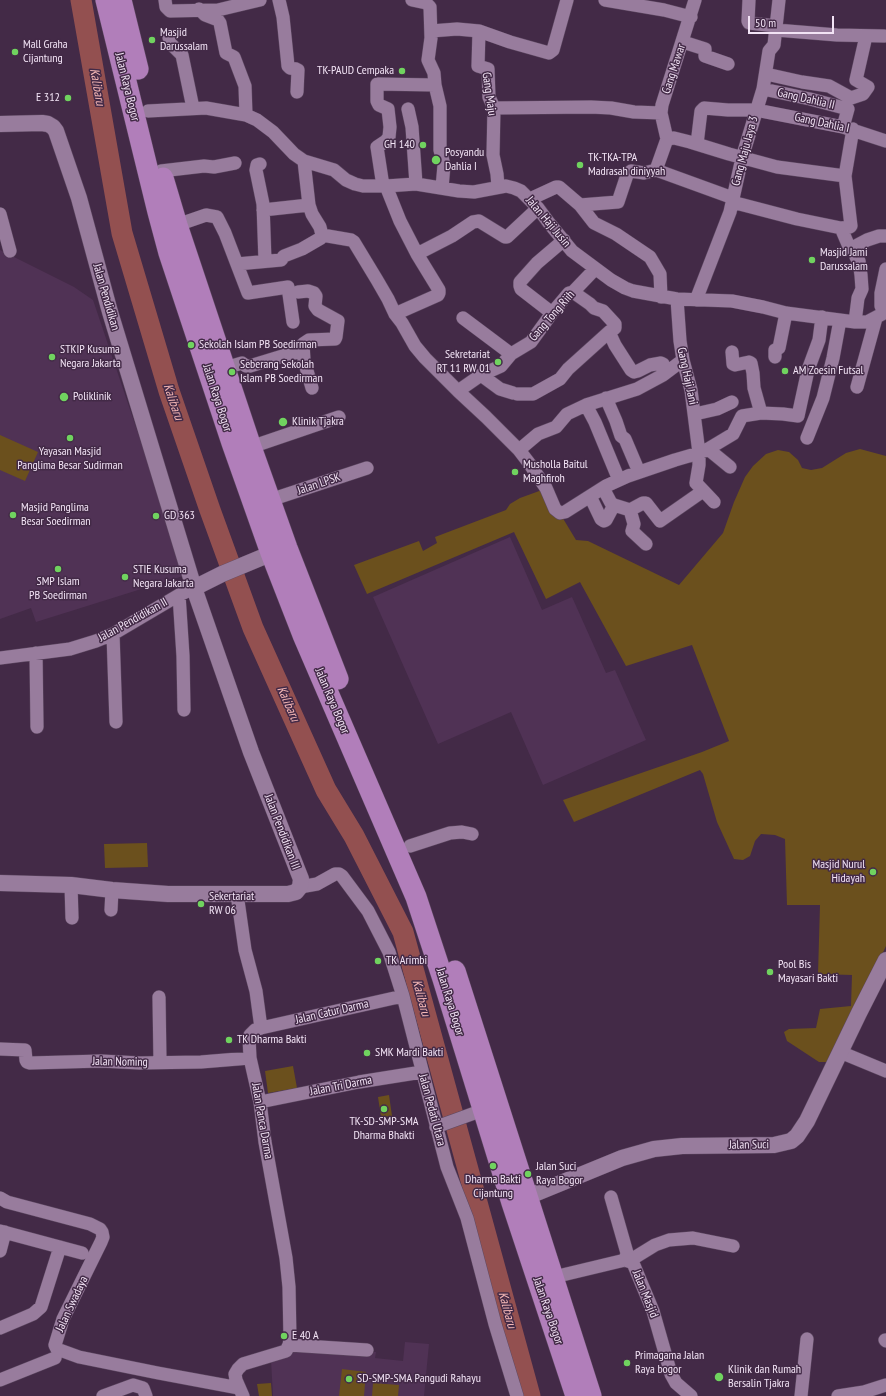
<!DOCTYPE html>
<style>
body{margin:0}
#map{position:relative;width:886px;height:1396px;overflow:hidden;background:#432a47;font-family:"PT Sans Narrow",sans-serif}
canvas{display:block}
.scale{position:absolute;left:748px;top:16px;width:86px;height:18px;box-sizing:border-box;border:2px solid #f2e3f5;border-top:0;padding-left:5px;font-size:12px;line-height:14px;white-space:nowrap;color:#f2e3f5;-webkit-text-stroke:3px #432a47;paint-order:stroke}
</style>
<div id="map">
<canvas width="886" height="1396"></canvas>
<div class="scale">50 m</div>
</div>
<script>
const g = document.querySelector('canvas').getContext('2d');
g.lineJoin = 'round';
function fillPath(path, color) { g.fillStyle = color; g.fill(path, 'evenodd'); }
const poly = rows => new Path2D(rows.map(r => 'M' + r).join(''));
function trace(path, color, width, dash) { g.strokeStyle = color; g.lineWidth = width; g.lineCap = dash ? 'butt' : 'round'; g.setLineDash(dash || []); g.stroke(path); }
function write(font, color, halo, rows, align = 'center') {
  g.font = font + ' "PT Sans Narrow",sans-serif'; g.lineWidth = 3; g.setLineDash([]); g.textBaseline = 'middle'; g.strokeStyle = halo; g.fillStyle = color; for (const [text, x, y, turn = 0] of rows) {
    g.save(); g.translate(x, y); g.rotate((+turn || 0) * Math.PI / 180); g.textAlign = isNaN(turn) ? turn : align; if (halo) g.strokeText(text, 0, 0); g.fillText(text, 0, 0); g.restore();
  }
}
fillPath(poly([
 [0,250,74,287,93,300,186,575,36,622,31,608,0,619],
 [510,537,542,610,572,597,606,673,615,670,646,740,543,785,511,712,438,744,373,597],
 [405,1342,429,1344,424,1396,273,1396,271,1360,283,1353,313,1349,376,1352,375,1358,403,1361]
]), '#503255');
fillPath(poly([
 [0,435,38,452,25,481,0,470],
 [860,449,886,456,886,946,831,1062,819,1062,787,1041,784,1032,789,1029,816,1028,820,1009,851,1006,852,975,818,974,820,905,787,905,785,839,775,835,761,834,755,841,750,856,743,860,734,859,717,822,703,774,700,770,574,822,563,800,702,752,729,741,692,645,626,666,580,582,546,599,514,532,367,594,354,565,419,541,423,551,437,543,435,537,506,510,510,504,520,498,542,490,550,497,576,540,588,541,679,585,723,533,734,502,745,477,753,466,766,454,778,450,789,452,798,460,802,468,811,470,822,468,846,453],
 [147,843,148,867,105,868,104,844],
 [293,1066,297,1088,268,1093,265,1071],
 [389,1095,392,1116,381,1117,378,1097],
 [342,1369,366,1372,364,1396,339,1396],
 [271,1383,272,1396,259,1396,257,1384],
 [373,1383,399,1385,398,1396,372,1396]
]), '#6b501d');
trace(poly([
 [81,0,122,233,169,391,210,510,253,628,326,790,354,836,403,932,530,1396]
]), '#935050', 21);
const minor = poly([
 [165,0,166,7,170,11,218,10,260,0],
 [279,0,283,17,288,66,290,68,296,69,298,70,297,92],
 [412,0,426,3,430,7,431,38,428,60,434,73,435,85,440,106,440,150,444,165,442,188],
 [605,0,664,10,691,17],
 [749,0,748,21,749,23,776,26],
 [199,9,205,15,218,20,220,23,226,53,234,57,245,86,246,115],
 [776,30,837,35,884,36],
 [431,31,457,29,479,31,510,42,549,53,553,50,567,0],
 [479,31,478,66,488,69,489,97,494,108,493,155,497,174,498,187],
 [169,37,170,43,182,55,193,108],
 [683,42,705,49,705,56,728,64],
 [766,74,802,82,829,86,851,98,863,94,868,87,856,80,866,36],
 [763,89,810,99,848,109,843,127],
 [494,108,591,107,611,108,634,112,661,113],
 [408,109,412,127,416,184],
 [148,111,206,108,246,115,257,120,273,132,294,154,304,161,334,170,346,180,355,184,363,186,386,186,416,184,459,191,474,192,506,186,514,188,521,191,538,208,549,223,572,251,611,280,625,288,633,291,677,299,732,301,763,307,786,313,855,322,867,322,886,312],
 [667,139,674,138,690,142,729,154,777,167,845,176,853,129],
 [667,139,661,113,662,105,695,0],
 [697,144,701,111,704,108,728,110,756,110,843,127,886,141],
 [260,164,257,165,256,170,263,204,265,261],
 [656,170,733,198],
 [161,171,204,166,214,167,235,163],
 [383,186,377,147,386,141,389,137,390,127,388,109,379,105,377,101,377,84,435,85],
 [386,186,400,221,417,254,439,290,439,293,438,295,395,314],
 [530,199,556,187,559,187,580,205,618,202,627,175,631,171,644,173,656,170,667,139],
 [732,202,797,219,841,228,850,249,867,240,879,236,886,236],
 [580,205,594,223,616,234,650,257,660,274,661,297],
 [263,210,309,205],
 [0,214,10,251],
 [177,225,206,215,217,217,225,233,248,293,288,287,293,322],
 [841,228,850,227,851,226,845,176],
 [322,235,351,240,354,242,377,280,388,299,395,314,402,323,415,346,425,358,458,391,486,417,519,450,529,463,546,488,555,509,560,513,565,512,606,486,628,476,675,460,699,453,708,449,733,434,742,416,761,413,783,414,798,416,808,370,819,340,822,317],
 [417,254,452,236,473,222,479,221,505,237,507,237,538,208],
 [237,264,281,260,284,256,302,249,321,238,322,235,320,227,312,214,309,205,304,161],
 [298,292,308,291,314,293,316,296,315,306,318,310,338,321,336,337,335,339,309,340,303,344,304,360,312,388],
 [573,292,590,304,594,308,603,311,615,324,615,328,609,332],
 [677,299,680,341,683,360,691,390,699,453,699,465,696,483,714,502],
 [696,300,730,212,742,158,763,89,769,51,774,45,779,0],
 [552,313,521,289,520,286,520,282,537,263,564,240],
 [884,313,881,306,881,293,886,269],
 [463,318,511,354],
 [855,322,858,298,862,289,861,275,859,261,856,257],
 [732,352,733,364,735,365,749,362,751,363,753,373,754,388,761,413],
 [775,357,775,350,779,348,786,313],
 [225,368,242,363,246,366,250,366,286,355,303,351],
 [481,375,500,389,513,393],
 [857,387,876,318],
 [458,391,481,375,501,366,511,354,531,342,552,313,569,293,573,292,595,269],
 [517,394,533,394,560,379,568,369,609,332,615,345,631,370,634,372,638,371,650,365,661,363,663,364,663,375],
 [606,398,616,421,621,436,625,439,639,472],
 [586,405,595,422,619,480],
 [695,414,717,409,732,402],
 [807,438,823,398,833,358,840,320],
 [251,447,339,417],
 [708,449,730,467],
 [519,450,538,434,556,427,567,414,586,405,637,389,663,375,683,360],
 [603,488,611,503,614,505,630,510,643,503,646,503,660,521,703,491],
 [590,496,601,519,604,521,606,520,614,505],
 [270,500,367,468],
 [630,510,634,524,632,531,646,544],
 [179,595,183,656,184,710],
 [113,634,116,722],
 [36,653,37,727],
 [0,658,70,649,96,641,113,634,179,595,194,588],
 [410,846,450,833,462,832,472,834],
 [71,885,72,918],
 [300,887,317,884,335,874,339,874,342,876,368,911,389,952,403,996,447,1167,467,1218,495,1324,517,1396],
 [237,894,245,950,256,991,261,1028],
 [111,910,112,890],
 [159,997,160,1062],
 [0,1049,25,1050,26,1060,27,1062,30,1063,101,1061,140,1063,201,1062,250,1058],
 [840,1052,886,1071],
 [260,1102,359,1082,422,1072],
 [436,1127,483,1110],
 [611,1197,627,1253,625,1260],
 [0,1198,7,1202,90,1224,100,1229,102,1232,103,1237,101,1242,63,1319,55,1345,57,1349,79,1357,158,1373,239,1388],
 [0,1231,82,1253],
 [0,1251,5,1232],
 [629,1261,655,1245,669,1240,693,1238,733,1246],
 [554,1277,625,1260,633,1263,653,1311,671,1374,676,1383,691,1396],
 [0,1328,33,1314,41,1307,60,1247],
 [885,1340,886,1341],
 [289,1345,367,1350],
 [0,1380,55,1358],
 [103,1396,133,1385,143,1388,146,1396],
 [243,1396,236,1380,235,1374,238,1369,243,1364,286,1351,289,1345,290,1339,289,1287,286,1258,265,1142,260,1102,250,1058,249,1038,250,1035,255,1030,261,1028,403,996],
 [801,1396,807,1339],
 [838,1396,864,1392,886,1385]
]);
const tertiary = poly([
 [0,124,42,123,48,124,53,127,56,131,79,198,110,312,194,588,251,752,301,879,300,887,296,892,288,894,168,894,112,890,71,885,0,883],
 [194,588,222,574,282,549],
 [517,1201,622,1158,654,1149,682,1146,774,1145,791,1141,797,1136,807,1121,859,1013,886,960]
]);
const trunk = poly([
 [106,0,158,212,169,253,232,443,271,553,303,635,416,897,443,979,512,1203,576,1396],
 [121,0,138,69],
 [163,178,177,225,251,447,287,548,338,679],
 [455,971,591,1396]
]);
trace(minor, '#5d4861', 14);
trace(tertiary, '#5d4861', 17);
trace(trunk, '#5d4861', 22);
trace(minor, '#987c9d', 13);
trace(tertiary, '#987c9d', 16);
trace(trunk, '#b17eba', 21);
for (const [x, y, r, color] of [
 [152,40,4,"#70d35f"],
 [15,52,4,"#70d35f"],
 [402,71,4,"#70d35f"],
 [68,98,4,"#70d35f"],
 [423,145,4,"#70d35f"],
 [436,160,5,"#70d35f"],
 [580,165,4,"#70d35f"],
 [812,260,4,"#70d35f"],
 [191,345,4,"#70d35f"],
 [52,357,4,"#70d35f"],
 [498,362,4,"#70d35f"],
 [785,371,4,"#70d35f"],
 [232,372,4,"#70d35f"],
 [64,397,5,"#70d35f"],
 [283,422,5,"#70d35f"],
 [70,438,4,"#70d35f"],
 [515,472,4,"#70d35f"],
 [13,515,4,"#70d35f"],
 [156,516,4,"#70d35f"],
 [58,569,4,"#70d35f"],
 [125,577,4,"#70d35f"],
 [873,872,4,"#70d35f"],
 [201,904,4,"#70d35f"],
 [378,961,4,"#70d35f"],
 [770,972,4,"#70d35f"],
 [229,1040,4,"#70d35f"],
 [367,1053,4,"#70d35f"],
 [384,1109,4,"#70d35f"],
 [493,1166,4,"#70d35f"],
 [528,1174,4,"#70d35f"],
 [284,1336,4,"#70d35f"],
 [627,1363,4,"#70d35f"],
 [719,1377,5,"#70d35f"],
 [349,1379,4,"#70d35f"]
]) { const dot = new Path2D(); dot.arc(x, y, r, 0, 2 * Math.PI); g.fillStyle = color; g.fill(dot); trace(dot, '#432a47', 1.5); }
write('12px', '#f2e3f5', '#432a47', [
 ["Masjid",160,33],
 ["Darussalam",160,47],
 ["Mall Graha",23,45],
 ["Cijantung",23,59],
 ["TK-PAUD Cempaka",394,71,"right"],
 ["E 312",60,98,"right"],
 ["GH 140",415,145,"right"],
 ["Posyandu",445,153],
 ["Dahlia I",445,167],
 ["TK-TKA-TPA",588,158],
 ["Madrasah diniyyah",588,172],
 ["Masjid Jami",820,253],
 ["Darussalam",820,267],
 ["Sekolah Islam PB Soedirman",199,345],
 ["STKIP Kusuma",60,350],
 ["Negara Jakarta",60,364],
 ["Sekretariat",490,355,"right"],
 ["RT 11 RW 01",490,369,"right"],
 ["Seberang Sekolah",240,365],
 ["Islam PB Soedirman",240,379],
 ["AM Zoesin Futsal",793,371],
 ["Poliklinik",73,397],
 ["Klinik Tjakra",292,422],
 ["Yayasan Masjid",70,452,"center"],
 ["Panglima Besar Sudirman",70,466,"center"],
 ["Musholla Baitul",523,465],
 ["Maghfiroh",523,479],
 ["Masjid Panglima",21,508],
 ["Besar Soedirman",21,522],
 ["GD 363",164,516],
 ["STIE Kusuma",133,570],
 ["Negara Jakarta",133,584],
 ["SMP Islam",58,582,"center"],
 ["PB Soedirman",58,596,"center"],
 ["Masjid Nurul",865,865,"right"],
 ["Hidayah",865,879,"right"],
 ["Sekertariat",209,897],
 ["RW 06",209,911],
 ["TK Arimbi",386,961],
 ["Pool Bis",778,965],
 ["Mayasari Bakti",778,979],
 ["TK Dharma Bakti",237,1040],
 ["SMK Mardi Bakti",375,1053],
 ["TK-SD-SMP-SMA",384,1122,"center"],
 ["Dharma Bhakti",384,1136,"center"],
 ["Jalan Suci",536,1167],
 ["Raya Bogor",536,1181],
 ["Dharma Bakti",493,1180,"center"],
 ["Cijantung",493,1194,"center"],
 ["E 40 A",292,1336],
 ["Primagama Jalan",635,1356],
 ["Raya bogor",635,1370],
 ["Klinik dan Rumah",728,1370],
 ["Bersalin Tjakra",728,1384],
 ["SD-SMP-SMA Pangudi Rahayu",357,1379]
], 'left');
write('12px', '#f2e3f5', '#432a47', [
 ["Gang Mawar",674,69,-72],
 ["Jalan Raya Bogor",127,87,76],
 ["Gang Maju",489,94,82],
 ["Gang Dahlia II",806,99,13],
 ["Gang Dahlia I",822,123,12],
 ["Gang Maju Jaya 3",745,151,-75],
 ["Jalan Haji Jusin",548,222,50],
 ["Jalan Pendidikan",106,297,74],
 ["Gang Tong Riih",552,316,-49],
 ["Gang Haji Jani",687,376,78],
 ["Jalan Raya Bogor",217,398,72],
 ["Jalan LPSK",319,484,-19],
 ["Jalan Pendidikan II",133,620,-29],
 ["Jalan Raya Bogor",332,701,67],
 ["Jalan Pendidikan III",282,832,69],
 ["Jalan Raya Bogor",450,1002,73],
 ["Jalan Catur Darma",332,1012,-13],
 ["Jalan Noming",120,1062,1],
 ["Jalan Tri Darma",341,1086,-11],
 ["Jalan Pedati Utara",432,1110,75],
 ["Jalan Panca Darma",262,1121,80],
 ["Jalan Suci",749,1145,-1],
 ["Jalan Masjid",645,1294,68],
 ["Jalan Swadaya",72,1304,-65],
 ["Jalan Raya Bogor",548,1311,71]
]);
write('italic 13px', '#f5b7b5', '#432a47', [
 ["Kalibaru",97,87,80],
 ["Kalibaru",173,402,71],
 ["Kalibaru",288,704,66],
 ["Kalibaru",421,998,75],
 ["Kalibaru",507,1310,75]
]);
</script>
